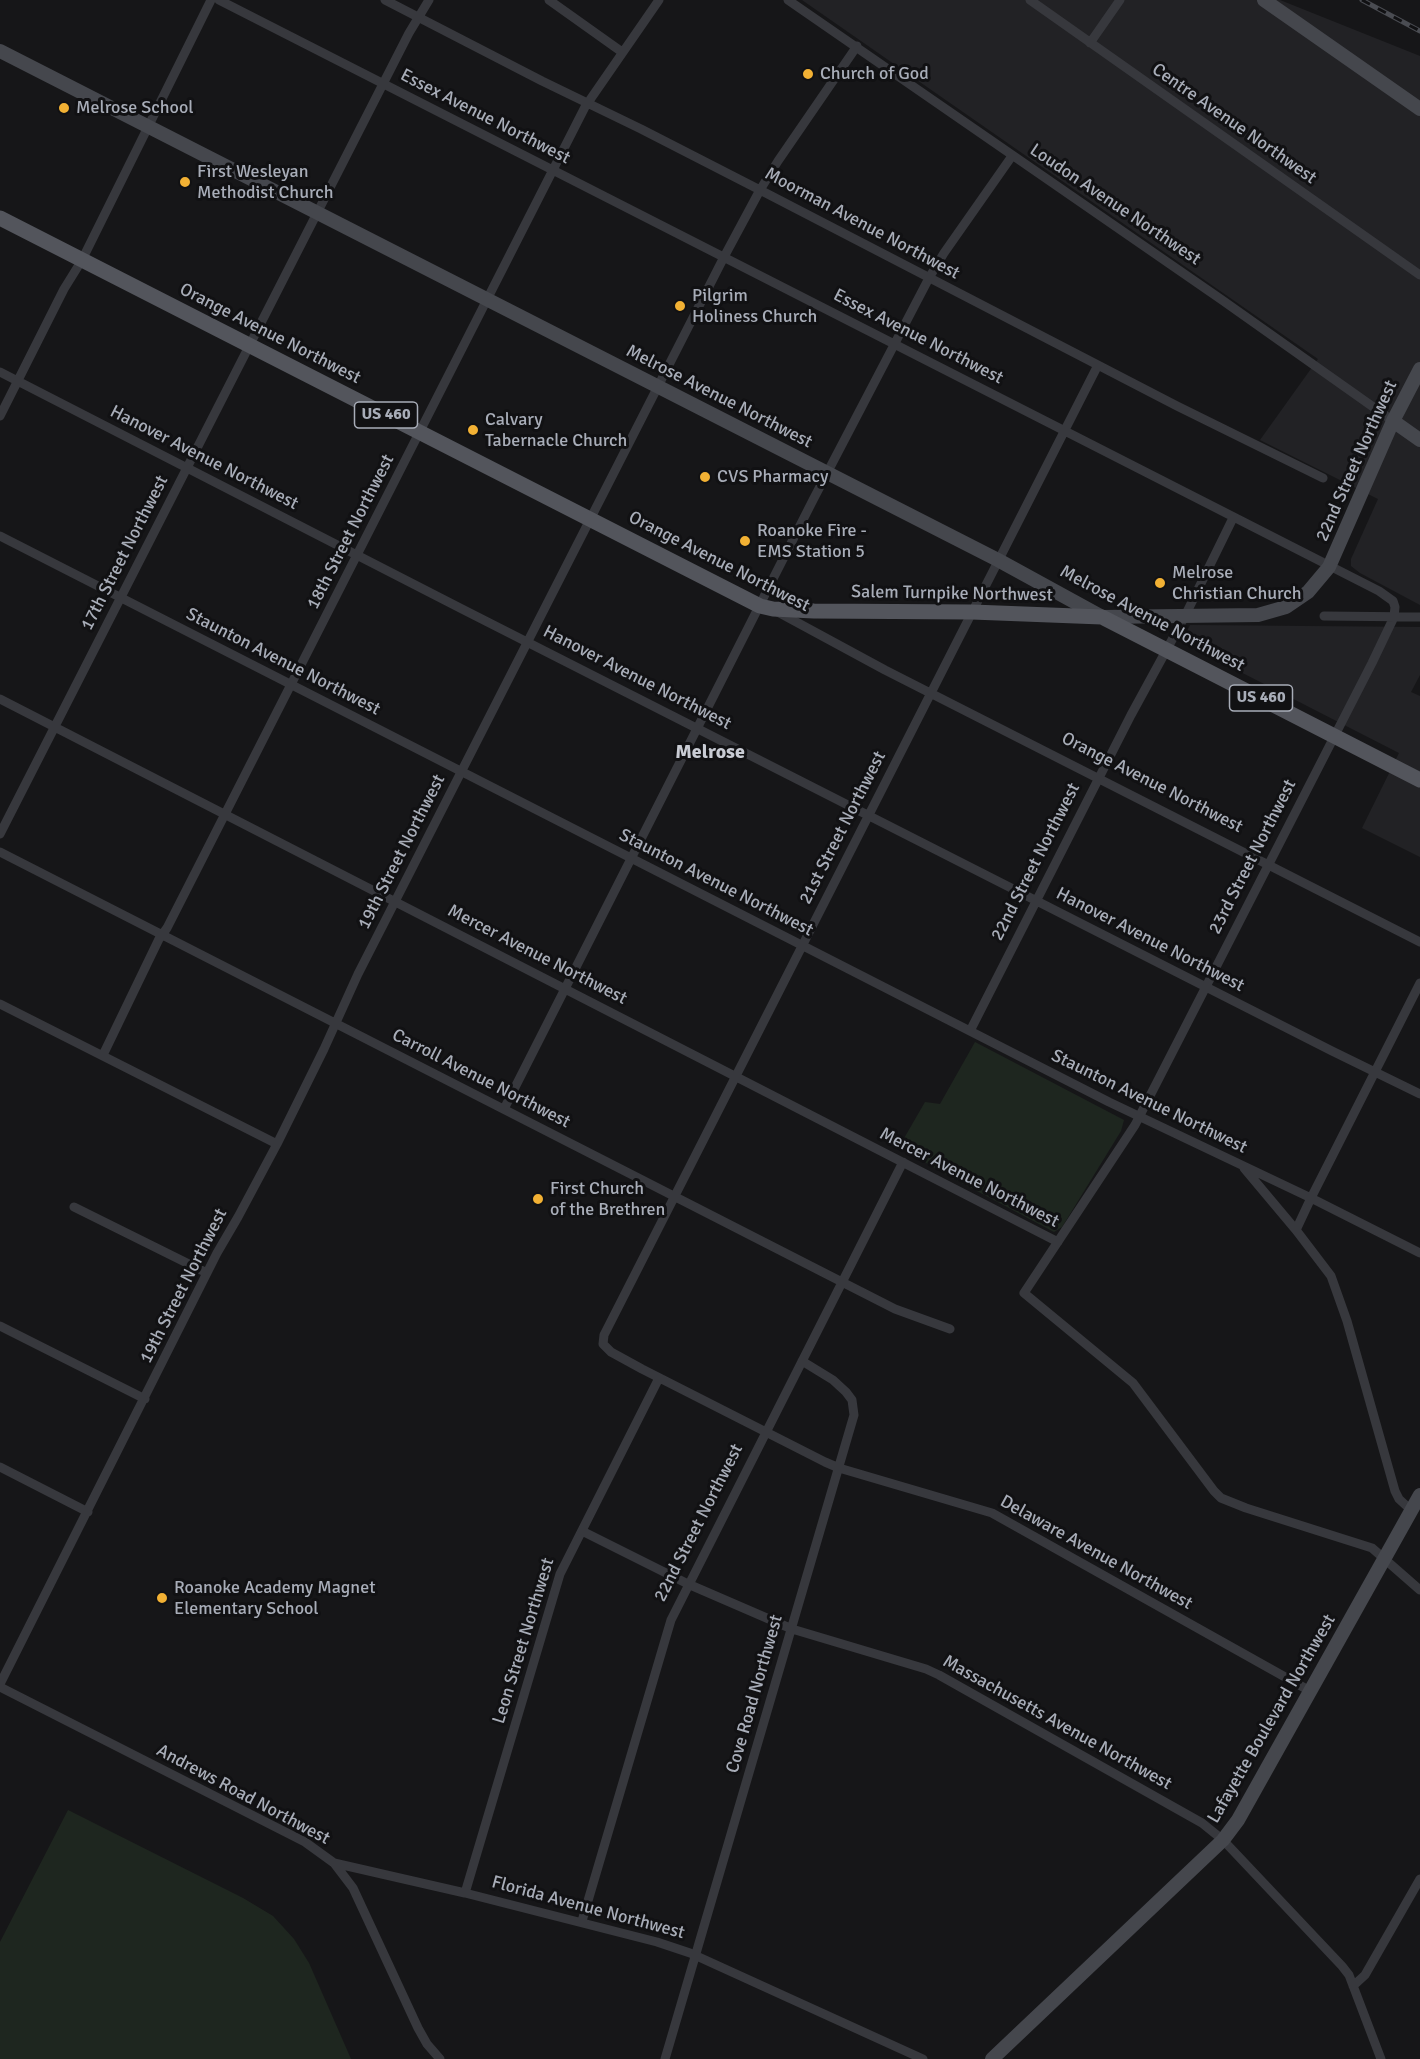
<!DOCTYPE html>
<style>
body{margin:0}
canvas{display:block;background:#161618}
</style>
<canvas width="1420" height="2059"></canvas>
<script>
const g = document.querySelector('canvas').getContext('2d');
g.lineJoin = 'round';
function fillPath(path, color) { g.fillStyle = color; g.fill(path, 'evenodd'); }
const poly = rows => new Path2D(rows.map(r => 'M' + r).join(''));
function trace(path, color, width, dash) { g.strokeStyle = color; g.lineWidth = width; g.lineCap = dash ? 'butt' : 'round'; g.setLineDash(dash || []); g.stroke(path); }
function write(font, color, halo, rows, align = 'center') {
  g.font = font + ' Signika,sans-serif'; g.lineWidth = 6; g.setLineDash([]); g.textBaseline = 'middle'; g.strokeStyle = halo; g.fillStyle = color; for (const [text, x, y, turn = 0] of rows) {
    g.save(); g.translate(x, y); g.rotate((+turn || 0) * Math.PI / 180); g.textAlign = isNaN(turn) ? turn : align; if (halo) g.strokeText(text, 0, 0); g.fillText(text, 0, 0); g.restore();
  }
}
fillPath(poly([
 [802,0,1280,0,1420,56,1420,605,1360,573,1351,566,1351,559,1378,499,1260,440,1318,359],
 [1190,625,1420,627,1420,675,1411,692,1420,696,1420,857,1362,828,1399,753,1182,642]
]), '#222225');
fillPath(poly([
 [975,1042,1124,1120,1121,1131,1062,1227,1054,1232,945,1174,899,1147,925,1102,940,1104],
 [68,1810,243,1898,273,1916,294,1939,309,1963,351,2059,0,2059,0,1942]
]), '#1e261f');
trace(poly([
 [219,0,1379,591,1393,601,1395,607,1394,617,1372,663,1135,1125,1024,1293,1133,1383,1214,1491,1221,1498,1246,1508,1372,1548,1420,1590],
 [385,0,542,81,641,129,760,190,1177,406,1323,478],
 [549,0,622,52],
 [788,0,1222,300,1393,421],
 [1030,0,1420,275],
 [1090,43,1120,0],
 [1098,365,604,1335,603,1344,611,1352,642,1369,825,1462,839,1468,992,1513,1310,1691],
 [0,372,462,609,1332,1051,1420,1094],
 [0,416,64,289,82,260,211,0],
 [0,536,1109,1102,1311,1198,1420,1253],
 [776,611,885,670,1420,942],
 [1324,616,1420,617],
 [0,699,1058,1242],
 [0,834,409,33,429,0],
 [0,852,842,1282,895,1309,950,1329],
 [0,1004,277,1144],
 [970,1031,1131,715,1185,616,1233,518],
 [103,1055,159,939,167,928,585,107,659,0],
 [504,1109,813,500,929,278,944,253,1012,156],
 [1244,1168,1296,1230,1331,1276,1347,1321,1395,1491,1399,1499,1411,1510],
 [74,1207,207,1273],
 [1296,1230,1311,1198,1420,983],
 [0,1326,145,1399],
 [0,1467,88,1512],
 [582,1531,688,1584,792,1629,926,1669,939,1675,1202,1823,1223,1840,1342,1966,1349,1975,1381,2059],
 [0,1684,217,1253,238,1217,277,1144,324,1049,358,974,724,257,760,190,778,161,857,46],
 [0,1687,305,1842,334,1863,353,1888,418,2028,427,2044,440,2059],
 [334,1863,465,1893,657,1942,690,1953,923,2059],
 [465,1893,560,1574,659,1378],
 [582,1921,671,1620,903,1162],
 [1353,1986,1365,1975,1420,1879],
 [665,2059,854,1415,852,1400,846,1392,833,1380,802,1361]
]), '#37383d', 9);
trace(poly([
 [1264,0,1420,109],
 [0,51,998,560,1102,617,1258,615,1286,607,1308,592,1329,567,1393,421,1420,369],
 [1393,421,1420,440],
 [992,2059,1223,1840,1238,1820,1420,1495]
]), '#45474d', 14);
trace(poly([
 [0,218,760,606,773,609,814,611,972,612,1102,617,1420,780]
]), '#53555c', 15);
const rail = poly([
 [1362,0,1420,31]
]);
trace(rail, '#4a4c52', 5);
trace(rail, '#111113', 3, [9]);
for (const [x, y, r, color] of [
 [808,74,6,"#f2b134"],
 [64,108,6,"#f2b134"],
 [185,182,6,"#f2b134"],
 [680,306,6,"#f2b134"],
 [473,430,6,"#f2b134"],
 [705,477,6,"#f2b134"],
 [745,541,6,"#f2b134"],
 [1160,583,6,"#f2b134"],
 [538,1199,6,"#f2b134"],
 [162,1598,6,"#f2b134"]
]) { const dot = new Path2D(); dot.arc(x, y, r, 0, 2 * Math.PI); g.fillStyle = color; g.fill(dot); trace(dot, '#111113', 2); }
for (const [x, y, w] of [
 [386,415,63],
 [1261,698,63]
]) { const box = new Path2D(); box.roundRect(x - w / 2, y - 13, w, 26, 4.5); g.fillStyle = '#111113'; g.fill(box); trace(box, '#a8adb8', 1.5); }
write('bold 16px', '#a8adb8', null, [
 ["US 460",386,415],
 ["US 460",1261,698]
]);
write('18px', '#a8adb8', '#111113', [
 ["Church of God",820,74],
 ["Melrose School",76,108],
 ["First Wesleyan",197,172],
 ["Methodist Church",197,193],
 ["Pilgrim",692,296],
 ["Holiness Church",692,317],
 ["Calvary",485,420],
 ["Tabernacle Church",485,441],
 ["CVS Pharmacy",717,477],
 ["Roanoke Fire -",757,531],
 ["EMS Station 5",757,552],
 ["Melrose",1172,573],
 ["Christian Church",1172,594],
 ["First Church",550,1189],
 ["of the Brethren",550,1210],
 ["Roanoke Academy Magnet",174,1588],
 ["Elementary School",174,1609]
], 'left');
write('18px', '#a8adb8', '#111113', [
 ["Essex Avenue Northwest",485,117,27],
 ["Centre Avenue Northwest",1234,124,35],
 ["Loudon Avenue Northwest",1115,205,34],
 ["Moorman Avenue Northwest",862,224,28],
 ["Orange Avenue Northwest",270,334,27],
 ["Essex Avenue Northwest",918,337,27],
 ["Melrose Avenue Northwest",719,397,27],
 ["Hanover Avenue Northwest",204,458,27],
 ["22nd Street Northwest",1357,461,-66],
 ["18th Street Northwest",351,532,-63],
 ["17th Street Northwest",125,553,-63],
 ["Orange Avenue Northwest",719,562,27],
 ["Salem Turnpike Northwest",952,594,1],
 ["Melrose Avenue Northwest",1152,619,28],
 ["Staunton Avenue Northwest",283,662,27],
 ["Hanover Avenue Northwest",637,678,27],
 ["Orange Avenue Northwest",1152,783,27],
 ["21st Street Northwest",843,828,-63],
 ["19th Street Northwest",402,852,-63],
 ["23rd Street Northwest",1253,857,-63],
 ["22nd Street Northwest",1036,862,-63],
 ["Staunton Avenue Northwest",716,883,27],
 ["Hanover Avenue Northwest",1150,940,27],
 ["Mercer Avenue Northwest",537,955,27],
 ["Carroll Avenue Northwest",481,1079,27],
 ["Staunton Avenue Northwest",1149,1102,26],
 ["Mercer Avenue Northwest",969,1178,27],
 ["19th Street Northwest",184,1286,-63],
 ["22nd Street Northwest",699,1523,-63],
 ["Delaware Avenue Northwest",1096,1553,29],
 ["Leon Street Northwest",524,1641,-73],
 ["Cove Road Northwest",755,1694,-74],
 ["Lafayette Boulevard Northwest",1272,1719,-60],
 ["Massachusetts Avenue Northwest",1057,1723,29],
 ["Andrews Road Northwest",243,1795,28],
 ["Florida Avenue Northwest",588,1908,15]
]);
write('bold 20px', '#c9ccd4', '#111113', [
 ["Melrose",710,753]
]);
</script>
